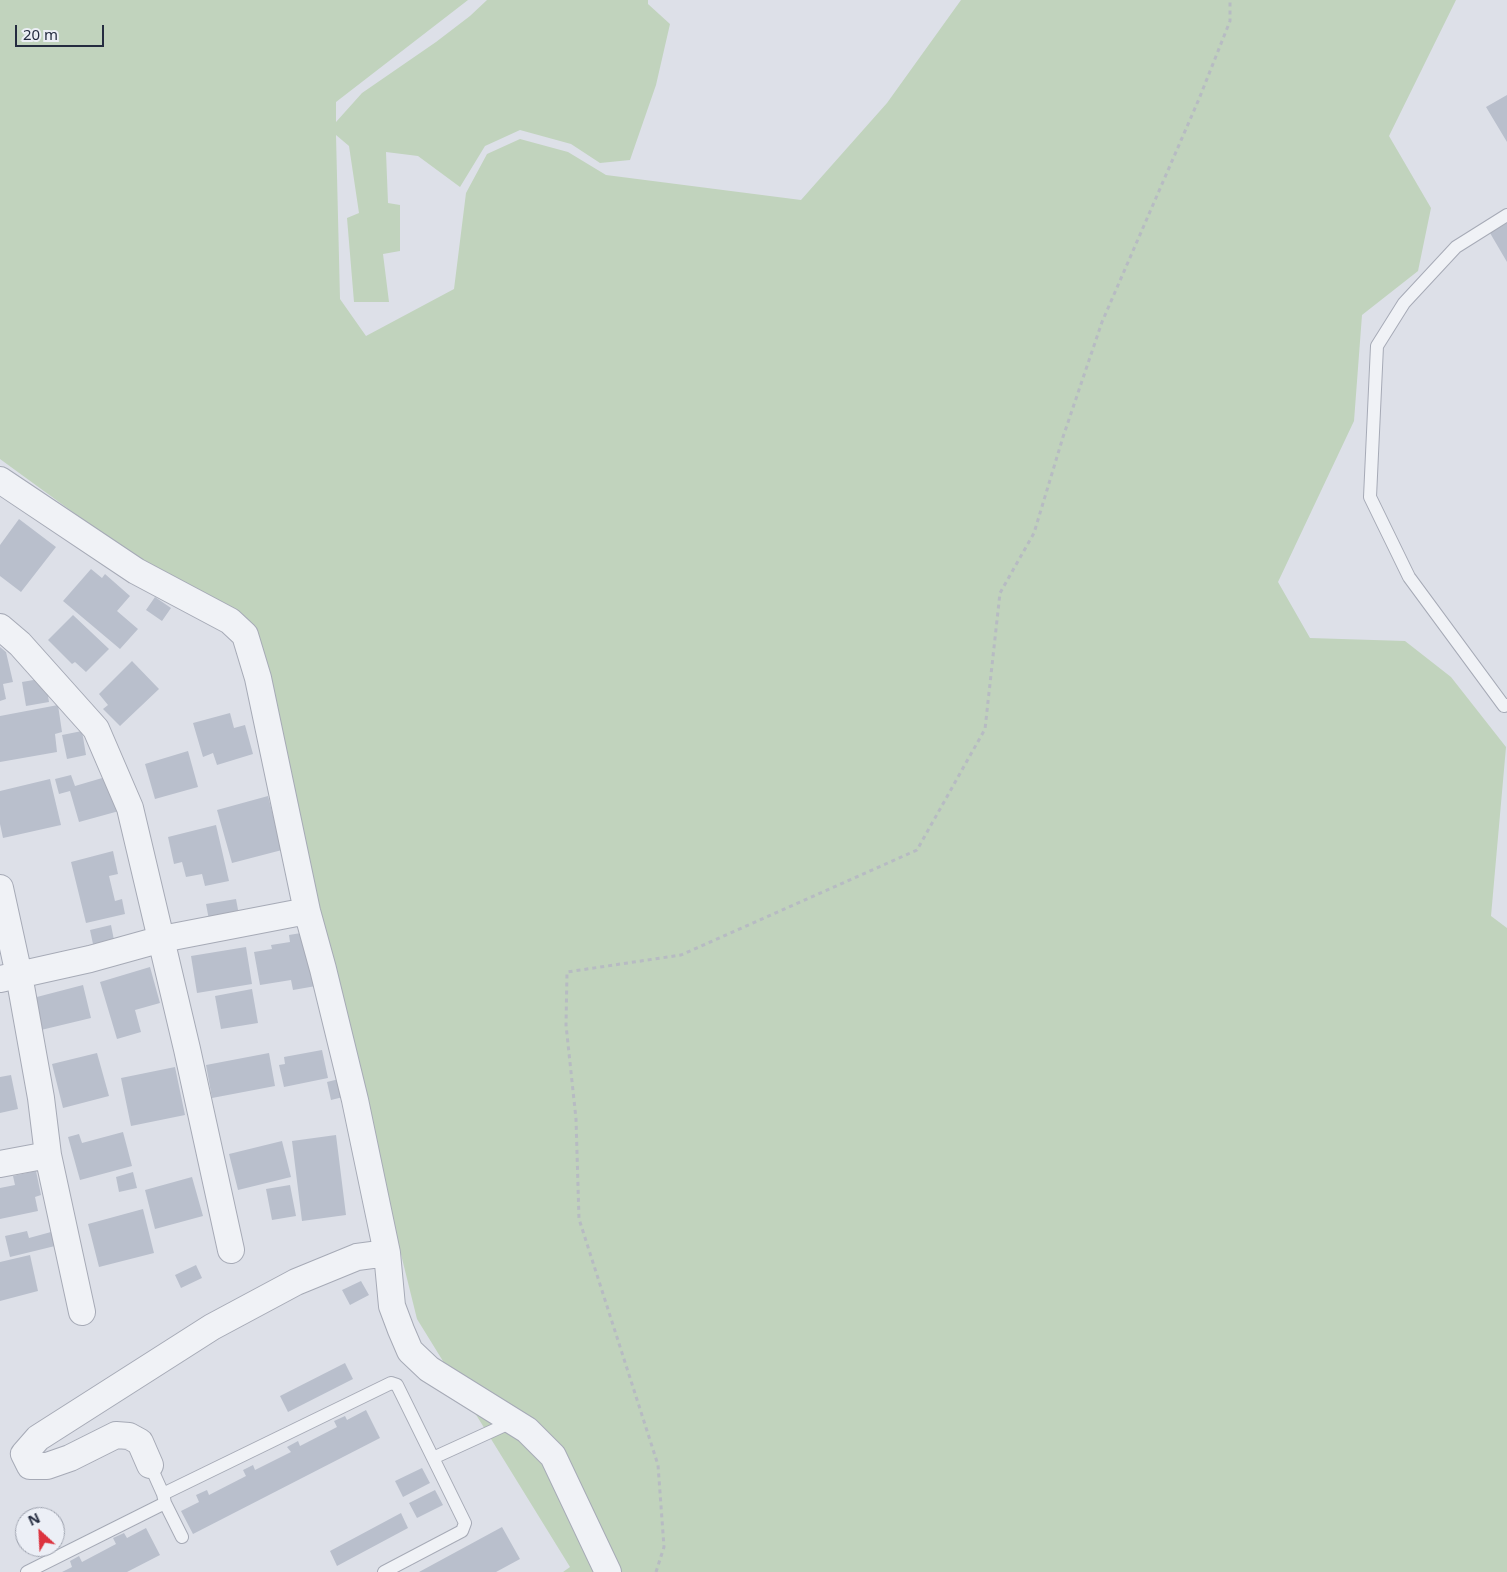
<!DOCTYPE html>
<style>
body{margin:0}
#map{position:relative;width:1507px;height:1572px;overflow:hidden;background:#dde0e8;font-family:"Noto Sans",sans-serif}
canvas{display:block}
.north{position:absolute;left:15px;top:1507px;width:50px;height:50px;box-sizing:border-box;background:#eceff6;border:1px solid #9ca1ad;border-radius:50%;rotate:335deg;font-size:14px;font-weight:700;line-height:20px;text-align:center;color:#252c40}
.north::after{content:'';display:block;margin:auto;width:18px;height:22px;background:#dc333f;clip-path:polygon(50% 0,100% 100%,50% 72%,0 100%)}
.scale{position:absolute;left:15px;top:25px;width:89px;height:22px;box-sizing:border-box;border:2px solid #252c40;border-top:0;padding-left:6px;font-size:15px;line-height:18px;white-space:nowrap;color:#252c40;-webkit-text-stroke:4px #eceff6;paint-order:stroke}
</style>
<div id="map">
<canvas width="1507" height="1572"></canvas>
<div class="north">N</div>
<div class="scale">20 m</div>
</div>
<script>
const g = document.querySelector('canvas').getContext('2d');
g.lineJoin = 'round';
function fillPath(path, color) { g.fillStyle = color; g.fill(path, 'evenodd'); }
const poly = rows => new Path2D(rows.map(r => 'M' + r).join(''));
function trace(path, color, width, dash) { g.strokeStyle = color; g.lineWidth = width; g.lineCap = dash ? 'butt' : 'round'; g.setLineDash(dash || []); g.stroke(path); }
fillPath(poly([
 [0,0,468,0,336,102,336,122,362,93,436,42,470,16,487,0,648,0,648,4,670,24,656,85,630,160,600,163,571,144,520,130,485,146,460,187,418,156,386,152,388,203,400,205,400,251,383,254,389,302,354,302,347,218,359,213,349,146,336,135,340,299,366,336,454,289,466,193,487,154,520,139,568,152,606,175,801,200,887,103,961,0,1456,0,1389,136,1431,208,1418,271,1362,315,1354,421,1278,582,1310,638,1405,641,1451,677,1506,747,1491,916,1507,928,1507,1572,563,1572,570,1567,417,1319,343,1020,255,645,0,459]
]), '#c1d3bd');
fillPath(poly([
 [1507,95,1507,142,1486,107],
 [1507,223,1507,262,1490,233],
 [19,519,56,547,21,592,0,576,0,545],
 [91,569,102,578,105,574,130,596,117,611,138,629,120,649,63,601],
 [155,597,171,608,162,621,146,610],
 [73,615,109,649,86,672,75,662,72,664,48,640],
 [0,647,6,652,13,682,3,684,6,699,0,701],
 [132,661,159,689,120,726,103,709,108,705,99,694],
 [45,678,49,702,26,706,22,682],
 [58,705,62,732,55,734,57,752,0,762,0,716],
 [230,713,234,728,245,725,253,754,217,765,213,753,203,757,193,723],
 [82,731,86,755,67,759,62,735],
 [188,751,198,787,155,799,145,764],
 [71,775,75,786,109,776,119,811,79,822,70,791,59,794,55,779],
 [50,779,61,825,3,838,0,824,0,791],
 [268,796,282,850,232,863,217,810],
 [216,825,229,881,205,886,202,874,186,877,182,862,174,864,168,837],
 [113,851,118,874,109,876,115,901,122,899,125,914,86,923,71,862],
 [236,899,239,915,209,920,206,904],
 [111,925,114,940,93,944,90,930],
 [307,932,316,986,293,990,291,980,260,985,254,952,272,949,271,945,290,942,289,935],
 [246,947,252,984,197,993,191,956],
 [150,967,160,1003,135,1010,141,1032,117,1039,100,982],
 [83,985,91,1018,41,1030,33,998],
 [252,989,258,1023,221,1029,215,996],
 [322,1050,328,1078,284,1087,279,1065,285,1064,284,1057],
 [97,1053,109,1096,63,1108,52,1064],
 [269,1053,275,1086,212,1098,206,1065],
 [175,1067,185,1115,131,1126,121,1078],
 [11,1075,18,1109,0,1113,0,1077],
 [343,1078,347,1096,331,1100,327,1082],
 [123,1132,132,1166,80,1180,68,1137,79,1134,82,1143],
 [336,1135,346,1215,302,1221,292,1141],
 [282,1141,291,1177,238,1190,229,1154],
 [36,1171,41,1195,35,1197,38,1211,0,1219,0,1188,15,1185,13,1176],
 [133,1172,137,1188,119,1192,116,1177],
 [192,1177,203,1216,155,1229,145,1190],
 [290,1185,296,1216,272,1220,266,1189],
 [143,1209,154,1253,99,1267,88,1224],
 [27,1231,29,1238,51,1232,55,1246,10,1257,5,1236],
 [30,1255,38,1291,0,1301,0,1262],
 [196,1265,202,1278,181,1288,175,1275],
 [361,1281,369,1295,350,1305,342,1290],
 [345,1363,353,1379,288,1412,280,1396],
 [366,1410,380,1438,193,1534,181,1511,199,1502,196,1495,207,1490,209,1495,246,1476,243,1470,253,1465,255,1470,291,1452,287,1447,298,1441,300,1446,337,1427,334,1421,345,1416,347,1420],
 [422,1468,430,1483,403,1497,395,1481],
 [435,1490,443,1505,417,1518,409,1503],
 [401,1513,408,1528,337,1566,330,1551],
 [502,1527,520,1559,496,1572,419,1572],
 [146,1528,160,1555,127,1572,62,1572,72,1567,70,1561,79,1556,82,1562,116,1544,113,1538,124,1533,127,1538]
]), '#b9bfcc');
const service = poly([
 [1507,215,1456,247,1404,303,1377,346,1370,497,1409,577,1504,706,1507,705],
 [150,1465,163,1494,165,1503,182,1537],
 [163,1494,391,1383,397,1385,433,1458],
 [27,1572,165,1503],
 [384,1572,462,1531,465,1523,433,1458,514,1421]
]);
const minor = poly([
 [0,480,136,571,230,621,245,635,258,678,307,911,323,969,355,1100,387,1253,392,1306,401,1330,410,1351,429,1369,527,1430,553,1456,608,1572],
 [0,627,20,644,96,729,130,808,187,1049,231,1250],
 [0,888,19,975,41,1098,48,1155,82,1312],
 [0,979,90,959,162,939,307,911],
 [0,1164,48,1155],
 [150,1465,140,1442,129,1436,116,1435,70,1458,47,1466,30,1466,24,1454,38,1438,212,1327,296,1282,357,1257,387,1253]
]);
trace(service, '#a6aab6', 14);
trace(minor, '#a6aab6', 28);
trace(poly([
 [656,1572,664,1547,658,1465,579,1219,576,1119,566,1025,567,972,681,955,917,850,985,729,1000,593,1034,533,1063,437,1102,322,1199,99,1230,21,1230,0]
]), '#b7bbc3', 3, [4, 4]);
trace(service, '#f0f2f6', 12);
trace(minor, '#f0f2f6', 26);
</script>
